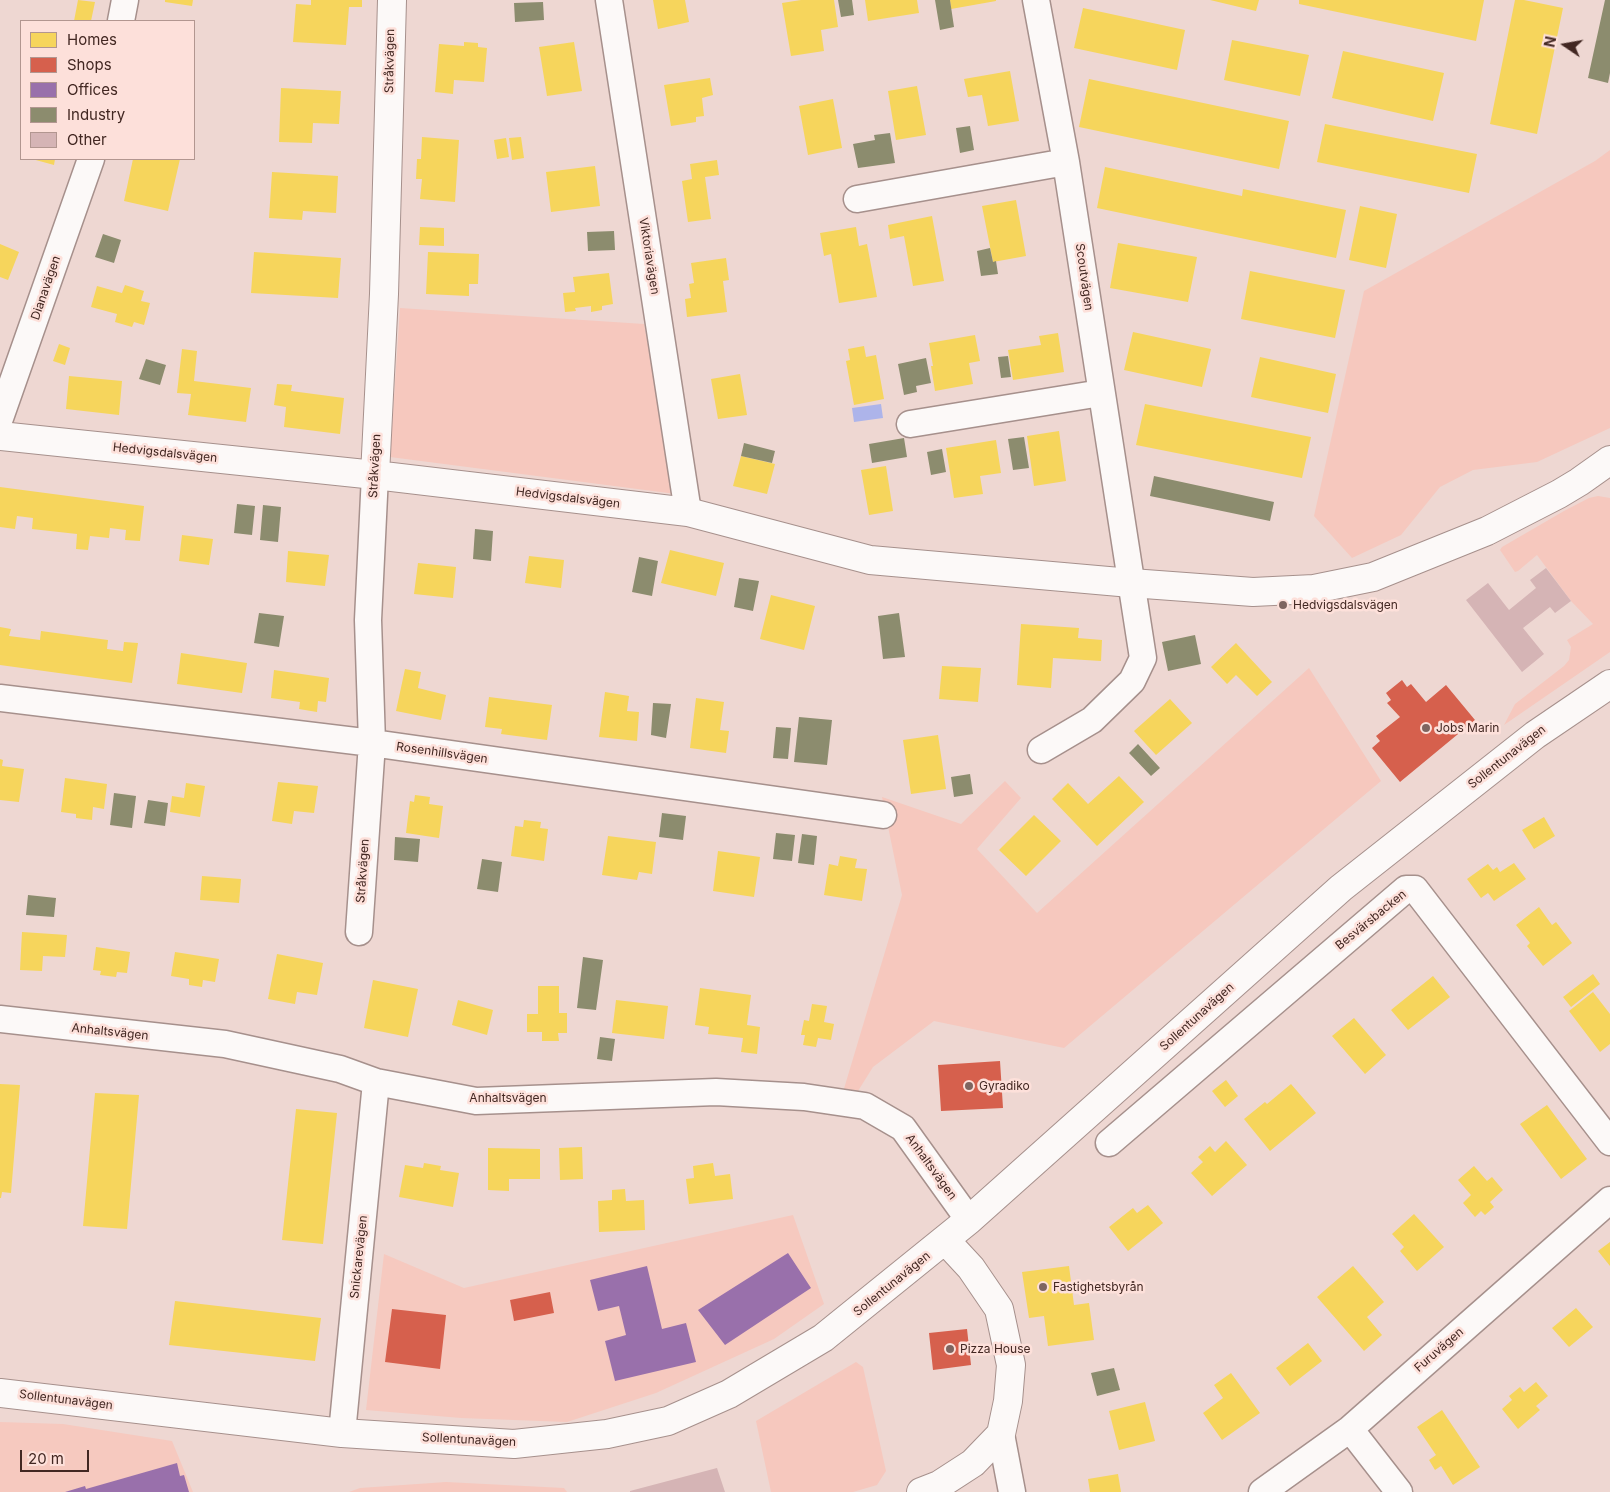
<!DOCTYPE html>
<meta charset="utf-8">
<style>
body{margin:0}
#map{position:relative;width:1610px;height:1492px;overflow:hidden;background:#eed7d2;font-family:Inter,sans-serif}
canvas{display:block}
.legend{position:absolute;left:20px;top:20px;width:175px;height:140px;box-sizing:border-box;background:#fde0da;border:1px solid #b29690;margin:0;padding:6px 9px;list-style:none;font-size:15px;color:#422722}
.legend li{display:flex;align-items:center;gap:10px;height:25px}
.legend b{width:25px;border:1px solid #b29690}
.north{position:absolute;left:1540px;top:20px;width:50px;height:50px;-webkit-text-stroke:4px #fde0da;paint-order:stroke;rotate:282deg;font-size:14px;font-weight:700;line-height:20px;text-align:center;color:#422722}
.north::after{content:'';display:block;margin:auto;width:18px;height:22px;background:#422722;clip-path:polygon(50% 0,100% 100%,50% 72%,0 100%)}
.scale{position:absolute;left:20px;top:1450px;width:69px;height:22px;box-sizing:border-box;border:2px solid #422722;border-top:0;padding-left:6px;font-size:15px;line-height:18px;white-space:nowrap;color:#422722;-webkit-text-stroke:4px #fde0da;paint-order:stroke}
</style>
<div id="map">
<canvas width="1610" height="1492"></canvas>
<ul class="legend">
<li><b style="height:14px;background:#f6d55c"></b>Homes</li>
<li><b style="height:14px;background:#d6604d"></b>Shops</li>
<li><b style="height:14px;background:#9970ab"></b>Offices</li>
<li><b style="height:14px;background:#8c8c6e"></b>Industry</li>
<li><b style="height:14px;background:#d5b4b5"></b>Other</li>
</ul>
<div class="north">N</div>
<div class="scale">20 m</div>
</div>
<script>
const g = document.querySelector('canvas').getContext('2d');
g.lineJoin = 'round';
function fillPath(path, color) { g.fillStyle = color; g.fill(path, 'evenodd'); }
const poly = rows => new Path2D(rows.map(r => 'M' + r).join(''));
function trace(path, color, width, dash) { g.strokeStyle = color; g.lineWidth = width; g.lineCap = dash ? 'butt' : 'round'; g.setLineDash(dash || []); g.stroke(path); }
function write(font, color, halo, rows, align = 'center') {
  g.font = font + ' Inter,sans-serif'; g.lineWidth = 5; g.setLineDash([]); g.textBaseline = 'middle'; g.strokeStyle = halo; g.fillStyle = color; for (const [text, x, y, turn = 0] of rows) {
    g.save(); g.translate(x, y); g.rotate((+turn || 0) * Math.PI / 180); g.textAlign = isNaN(turn) ? turn : align; if (halo) g.strokeText(text, 0, 0); g.fillText(text, 0, 0); g.restore();
  }
}
fillPath(poly([
 [793,1215,824,1304,774,1339,656,1393,567,1422,461,1418,366,1410,384,1254,464,1288],
 [0,1422,63,1424,172,1441,193,1492,0,1492]
]), '#f6c9bf');
fillPath(poly([
 [1610,150,1610,428,1537,462,1473,470,1440,487,1401,535,1352,558,1314,516,1364,291,1595,161],
 [400,308,644,324,676,494,390,457],
 [1598,496,1610,498,1610,652,1504,725,1515,704,1564,666,1569,660,1571,647,1567,640,1593,624,1571,601,1537,555,1518,571,1515,572,1500,550,1502,547,1564,511,1589,498],
 [1309,668,1381,781,1064,1048,934,1021,873,1067,858,1091,843,1092,902,895,882,797,961,824,1005,781,1021,798,977,849,1037,913],
 [856,1362,863,1367,886,1471,877,1485,853,1492,771,1492,756,1421],
 [446,1482,564,1488,567,1492,349,1492,360,1488]
]), '#f6c8be');
fillPath(poly([
 [881,404,883,418,854,422,852,408]
]), '#adb4ea');
fillPath(poly([
 [78,0,95,2,91,21,74,21],
 [165,0,193,0,192,6,165,2],
 [311,0,362,0,362,7,349,7,346,45,293,42,296,4,311,5],
 [653,0,685,0,689,22,658,29],
 [801,0,834,0,838,27,821,30,824,51,791,56,782,3],
 [865,0,917,0,919,13,868,21],
 [950,0,996,0,996,1,951,9],
 [1210,0,1259,0,1256,11],
 [1299,0,1484,0,1476,41,1299,4],
 [1515,0,1524,0,1563,8,1537,134,1490,124],
 [1083,8,1185,30,1177,70,1074,48],
 [1232,40,1309,55,1300,96,1224,80],
 [464,42,478,43,478,47,487,48,484,82,454,80,453,94,435,92,439,44,464,46],
 [574,42,582,91,547,96,539,47],
 [1343,51,1444,73,1433,121,1332,98],
 [1010,71,1019,121,988,126,982,95,968,97,964,79],
 [710,78,713,95,702,98,704,116,696,117,696,122,671,126,664,85],
 [1089,79,1289,121,1279,169,1079,127],
 [917,86,926,135,896,140,888,91],
 [281,88,341,91,339,124,313,123,312,143,279,142],
 [833,99,842,148,808,155,799,106],
 [1325,124,1477,154,1469,193,1317,162],
 [422,137,459,140,455,202,420,199,422,179,416,179,417,159,421,159],
 [521,137,524,158,512,160,509,138],
 [506,138,509,157,497,159,494,140],
 [32,159,55,159,54,165],
 [133,159,180,159,168,211,124,201],
 [717,160,719,175,705,177,711,219,688,222,682,181,692,179,690,164],
 [595,166,600,206,551,212,546,172],
 [1105,167,1242,196,1243,189,1346,210,1336,258,1097,208],
 [272,172,338,176,336,213,303,211,302,220,269,218],
 [1016,200,1026,256,993,262,982,206],
 [1360,206,1397,214,1386,268,1349,260],
 [932,216,944,281,913,286,904,236,890,239,888,225],
 [420,227,444,228,444,246,419,245],
 [856,227,859,246,867,244,877,297,839,303,831,254,824,256,820,233],
 [1118,243,1197,257,1188,302,1110,288],
 [0,244,19,252,8,280,0,277],
 [254,252,341,258,338,298,251,293],
 [428,252,479,254,478,284,469,284,469,296,426,294],
 [726,258,729,280,723,281,727,312,687,317,685,299,691,298,689,284,694,283,691,263],
 [1250,271,1345,290,1335,338,1241,319],
 [609,273,613,304,602,306,602,310,591,312,591,306,575,308,576,311,565,312,563,293,575,292,573,277],
 [125,285,144,291,141,301,150,303,144,325,134,322,132,327,115,322,117,314,91,307,97,286,122,293],
 [1133,332,1211,349,1202,387,1124,370],
 [1058,333,1064,372,1013,380,1008,350,1041,345,1039,336],
 [975,335,980,361,969,363,973,384,935,391,931,366,933,366,929,343],
 [59,344,70,348,65,365,53,361],
 [864,346,866,357,876,355,884,399,854,405,846,361,850,360,848,349],
 [182,349,197,351,194,381,251,388,246,422,188,415,191,394,177,393],
 [1260,357,1336,374,1328,413,1251,397],
 [740,374,747,415,718,419,711,379],
 [69,376,122,381,119,415,66,409],
 [277,384,292,385,291,391,344,398,340,434,284,427,286,407,274,405],
 [1145,404,1311,437,1302,478,1136,445],
 [1059,431,1066,481,1034,486,1027,436],
 [996,440,1001,473,980,476,983,494,954,498,946,448],
 [741,456,775,464,767,494,733,486],
 [886,466,893,511,869,515,861,470],
 [0,487,144,506,140,541,125,540,126,530,110,528,109,538,90,536,88,550,76,549,77,534,32,529,33,518,17,516,15,529,0,527],
 [182,535,213,539,209,565,179,561],
 [670,550,724,563,716,596,661,583],
 [288,551,329,555,325,586,286,582],
 [529,556,564,560,561,588,525,583],
 [418,563,456,567,453,598,414,594],
 [771,595,815,606,804,650,760,639],
 [1021,624,1079,628,1078,638,1102,640,1101,661,1053,658,1051,688,1017,685],
 [0,627,11,629,9,636,40,640,41,631,108,640,107,649,123,651,124,642,138,643,132,683,0,665],
 [1236,643,1272,682,1257,696,1236,675,1227,684,1211,667],
 [181,653,247,663,242,693,177,684],
 [942,666,981,668,978,702,939,699],
 [405,669,421,672,418,688,446,695,441,720,396,711],
 [274,670,329,678,326,702,318,701,317,712,299,709,300,702,271,698],
 [605,692,629,696,627,711,639,712,637,741,599,737],
 [489,697,552,705,547,740,501,734,502,729,485,727],
 [696,698,724,702,720,730,729,731,726,753,690,748],
 [1170,699,1192,723,1156,755,1134,731],
 [938,735,946,789,911,794,903,740],
 [0,759,3,760,2,766,24,769,19,802,0,800],
 [1119,776,1144,802,1097,846,1052,799,1068,783,1088,804],
 [65,778,107,784,104,809,93,807,92,820,76,818,76,814,61,812],
 [278,782,318,786,314,813,294,811,292,824,272,821],
 [186,783,205,786,200,817,170,812,172,796,184,798],
 [415,795,430,797,429,804,443,806,439,838,406,833,410,801,414,802],
 [1034,815,1061,841,1026,876,999,850],
 [1544,817,1555,836,1534,849,1522,830],
 [524,820,541,822,540,828,548,829,544,861,511,856,515,826,523,827],
 [608,836,656,842,652,874,639,872,637,880,602,875],
 [718,851,760,857,754,897,713,891],
 [840,856,857,859,855,868,867,869,862,901,824,895,829,864,838,866],
 [1514,863,1526,879,1494,901,1488,893,1481,898,1467,879,1488,864,1493,870,1497,867,1500,872],
 [202,876,241,879,239,903,200,900],
 [1539,907,1552,925,1556,922,1572,943,1543,966,1527,946,1530,943,1516,925],
 [22,932,67,935,65,957,43,956,42,971,20,970],
 [96,947,130,952,127,973,117,972,116,977,100,975,101,971,93,970],
 [175,952,219,959,215,982,203,980,202,987,189,985,189,979,171,976],
 [277,954,323,963,317,995,297,992,295,1004,268,999],
 [1593,974,1600,984,1571,1007,1563,997],
 [1433,976,1450,997,1408,1030,1391,1010],
 [373,980,418,989,408,1037,364,1028],
 [538,986,559,986,559,1013,567,1013,567,1033,558,1033,559,1041,542,1041,542,1032,527,1032,527,1014,538,1014],
 [700,988,751,995,747,1025,760,1027,757,1054,741,1052,743,1038,708,1034,709,1027,695,1025],
 [1593,992,1610,1014,1610,1044,1600,1052,1569,1011],
 [458,1000,493,1010,487,1035,452,1025],
 [616,1000,668,1006,664,1039,612,1033],
 [812,1004,827,1006,824,1022,834,1024,831,1040,818,1038,816,1047,803,1045,805,1035,801,1035,804,1020,809,1021],
 [1354,1018,1386,1055,1365,1074,1332,1036],
 [1226,1080,1238,1096,1225,1107,1212,1091],
 [0,1084,20,1085,11,1193,2,1192,1,1198,0,1198],
 [1291,1084,1316,1113,1270,1151,1244,1119,1265,1102,1267,1104],
 [95,1093,139,1095,127,1229,83,1226],
 [1547,1105,1587,1159,1561,1179,1520,1124],
 [296,1109,337,1113,323,1244,282,1240],
 [1226,1141,1247,1165,1212,1196,1191,1173,1203,1162,1198,1157,1210,1146,1215,1152],
 [582,1147,583,1179,560,1180,559,1148],
 [488,1148,540,1149,540,1179,509,1179,509,1191,488,1190],
 [424,1163,441,1166,440,1170,459,1173,453,1207,399,1197,405,1165,423,1168],
 [713,1163,715,1176,730,1174,733,1199,689,1204,686,1179,694,1178,693,1166],
 [1474,1166,1487,1181,1492,1177,1503,1190,1490,1202,1494,1207,1485,1215,1481,1211,1475,1217,1463,1203,1471,1195,1458,1180],
 [625,1189,626,1201,644,1200,645,1230,599,1232,598,1201,612,1200,612,1190],
 [1148,1205,1163,1223,1128,1251,1109,1227,1133,1208,1137,1213],
 [1414,1214,1444,1247,1417,1271,1400,1251,1404,1247,1392,1234],
 [1610,1242,1610,1266,1598,1251],
 [1069,1266,1074,1305,1089,1303,1094,1340,1048,1346,1044,1316,1029,1318,1022,1272],
 [1353,1266,1384,1302,1367,1317,1382,1335,1364,1351,1317,1297],
 [175,1301,321,1318,315,1361,169,1345],
 [1576,1308,1593,1327,1569,1347,1552,1328],
 [1308,1343,1322,1361,1290,1386,1276,1368],
 [1231,1373,1260,1413,1222,1440,1203,1413,1223,1398,1214,1385],
 [1536,1382,1548,1396,1536,1406,1540,1410,1518,1429,1502,1409,1512,1400,1509,1396,1520,1387,1524,1392],
 [1145,1402,1155,1441,1119,1450,1109,1411],
 [1442,1410,1480,1467,1453,1485,1441,1466,1435,1470,1429,1460,1436,1455,1417,1427],
 [1118,1474,1121,1492,1090,1492,1088,1479]
]), '#f6d55c');
fillPath(poly([
 [1402,680,1407,687,1411,684,1426,702,1446,685,1475,720,1400,782,1372,748,1380,741,1376,736,1400,717,1387,703,1391,700,1386,693],
 [1000,1061,1003,1108,941,1111,938,1065],
 [550,1292,554,1313,514,1321,510,1300],
 [392,1309,446,1315,440,1369,385,1362],
 [967,1329,971,1365,933,1370,929,1333]
]), '#d6604d');
fillPath(poly([
 [788,1253,811,1288,725,1345,698,1310],
 [647,1266,662,1329,686,1323,696,1362,615,1381,605,1341,626,1335,619,1306,598,1311,590,1280],
 [177,1463,180,1476,184,1475,189,1492,65,1492,85,1486,86,1489]
]), '#9970ab');
fillPath(poly([
 [838,0,852,0,854,15,841,17],
 [935,0,950,0,954,27,940,30],
 [1605,0,1610,0,1610,73,1608,83,1588,78],
 [543,2,544,20,515,22,514,3],
 [970,126,974,150,960,153,956,128],
 [890,133,895,163,858,168,853,144,875,140,874,135],
 [614,231,615,250,588,251,587,232],
 [103,234,121,240,114,263,95,257],
 [990,248,993,262,996,261,998,274,981,276,977,251],
 [1008,356,1011,377,1001,378,998,357],
 [926,358,931,383,916,386,917,392,904,395,898,364],
 [146,359,166,365,160,385,139,379],
 [1024,437,1029,468,1013,470,1008,439],
 [904,438,907,457,872,463,869,444],
 [744,443,775,451,772,463,741,456],
 [942,449,946,472,931,475,927,452],
 [1154,476,1274,502,1270,521,1150,496],
 [237,504,255,506,252,535,234,533],
 [263,505,281,507,278,542,260,540],
 [475,529,493,531,491,561,473,559],
 [639,557,658,561,652,596,632,592],
 [739,578,759,581,753,611,734,607],
 [259,613,284,616,279,647,254,643],
 [899,613,905,657,883,659,878,616],
 [1195,635,1201,664,1168,671,1162,642],
 [653,703,671,704,666,738,651,735],
 [799,717,832,720,827,765,794,762],
 [776,727,791,728,788,759,773,758],
 [1138,744,1160,768,1151,776,1129,753],
 [970,774,973,794,954,797,951,777],
 [114,793,136,796,132,828,110,825],
 [148,800,168,803,165,826,144,823],
 [662,813,686,816,683,840,659,837],
 [776,833,795,835,792,861,773,859],
 [802,834,817,836,814,865,798,863],
 [395,837,420,839,418,862,394,860],
 [482,859,502,862,498,892,477,889],
 [28,895,56,898,54,917,26,915],
 [583,957,603,960,596,1010,577,1008],
 [600,1037,615,1039,612,1061,597,1059],
 [1114,1368,1120,1390,1097,1396,1091,1373]
]), '#8c8c6e');
fillPath(poly([
 [1546,568,1571,601,1555,613,1550,607,1523,628,1544,654,1522,672,1466,600,1488,583,1509,610,1536,588,1530,580],
 [717,1468,725,1492,630,1492,630,1491]
]), '#d5b4b5');
const street = poly([
 [609,0,688,512],
 [1036,0,1066,162,1143,658,1132,681,1092,720,1041,750],
 [121,21,125,0],
 [857,199,1066,162],
 [0,418,91,159],
 [910,424,1101,393],
 [0,698,372,743,883,815],
 [359,932,372,743,368,620,375,475],
 [0,1019,225,1044,340,1069,376,1082,476,1101,716,1092,804,1097,865,1106,903,1128,969,1220],
 [1109,1143,1406,889,1415,889,1610,1142],
 [1350,1429,1399,1492],
 [342,1433,376,1082],
 [1001,1434,1012,1492],
 [1262,1492,1350,1429,1610,1200]
]);
const secondary = poly([
 [0,436,375,475,688,512,870,560,1131,583,1253,592,1314,589,1373,577,1487,531,1559,494,1579,482,1610,460],
 [375,475,384,294,392,0],
 [0,1393,342,1433,514,1444,607,1434,668,1421,729,1394,823,1338,969,1220,1341,888,1535,735,1610,684],
 [921,1492,939,1485,973,1463,1001,1434,1008,1401,1011,1365,999,1309,971,1268,946,1241]
]);
trace(street, '#a6908c', 29);
trace(secondary, '#a6908c', 30);
trace(street, '#fcf9f8', 26);
trace(secondary, '#fcf9f8', 28);
for (const [x, y, r, color] of [
 [1283,605,5,"#7e6560"],
 [1426,728,5,"#7e6560"],
 [969,1086,5,"#7e6560"],
 [1043,1287,5,"#7e6560"],
 [950,1349,5,"#7e6560"]
]) { const dot = new Path2D(); dot.arc(x, y, r, 0, 2 * Math.PI); g.fillStyle = color; g.fill(dot); trace(dot, '#fde0da', 2); }
write('12px', '#422722', '#fde0da', [
 ["Stråkvägen",390,61,-89],
 ["Viktoriavägen",649,256,81],
 ["Scoutvägen",1084,277,82],
 ["Dianavägen",46,288,-71],
 ["Hedvigsdalsvägen",165,453,6],
 ["Stråkvägen",375,466,-87],
 ["Hedvigsdalsvägen",568,498,7],
 ["Rosenhillsvägen",442,753,8],
 ["Sollentunavägen",1507,757,-38],
 ["Stråkvägen",363,871,-86],
 ["Besvärsbacken",1371,920,-39],
 ["Sollentunavägen",1197,1017,-42],
 ["Anhaltsvägen",110,1032,6],
 ["Anhaltsvägen",508,1098],
 ["Anhaltsvägen",931,1167,54],
 ["Snickarevägen",359,1257,-84],
 ["Sollentunavägen",892,1284,-39],
 ["Furuvägen",1439,1350,-41],
 ["Sollentunavägen",66,1400,7],
 ["Sollentunavägen",469,1440,3]
]);
write('12px', '#422722', '#fde0da', [
 ["Hedvigsdalsvägen",1293,605],
 ["Jobs Marin",1436,728],
 ["Gyradiko",979,1086],
 ["Fastighetsbyrån",1053,1287],
 ["Pizza House",960,1349]
], 'left');
</script>
